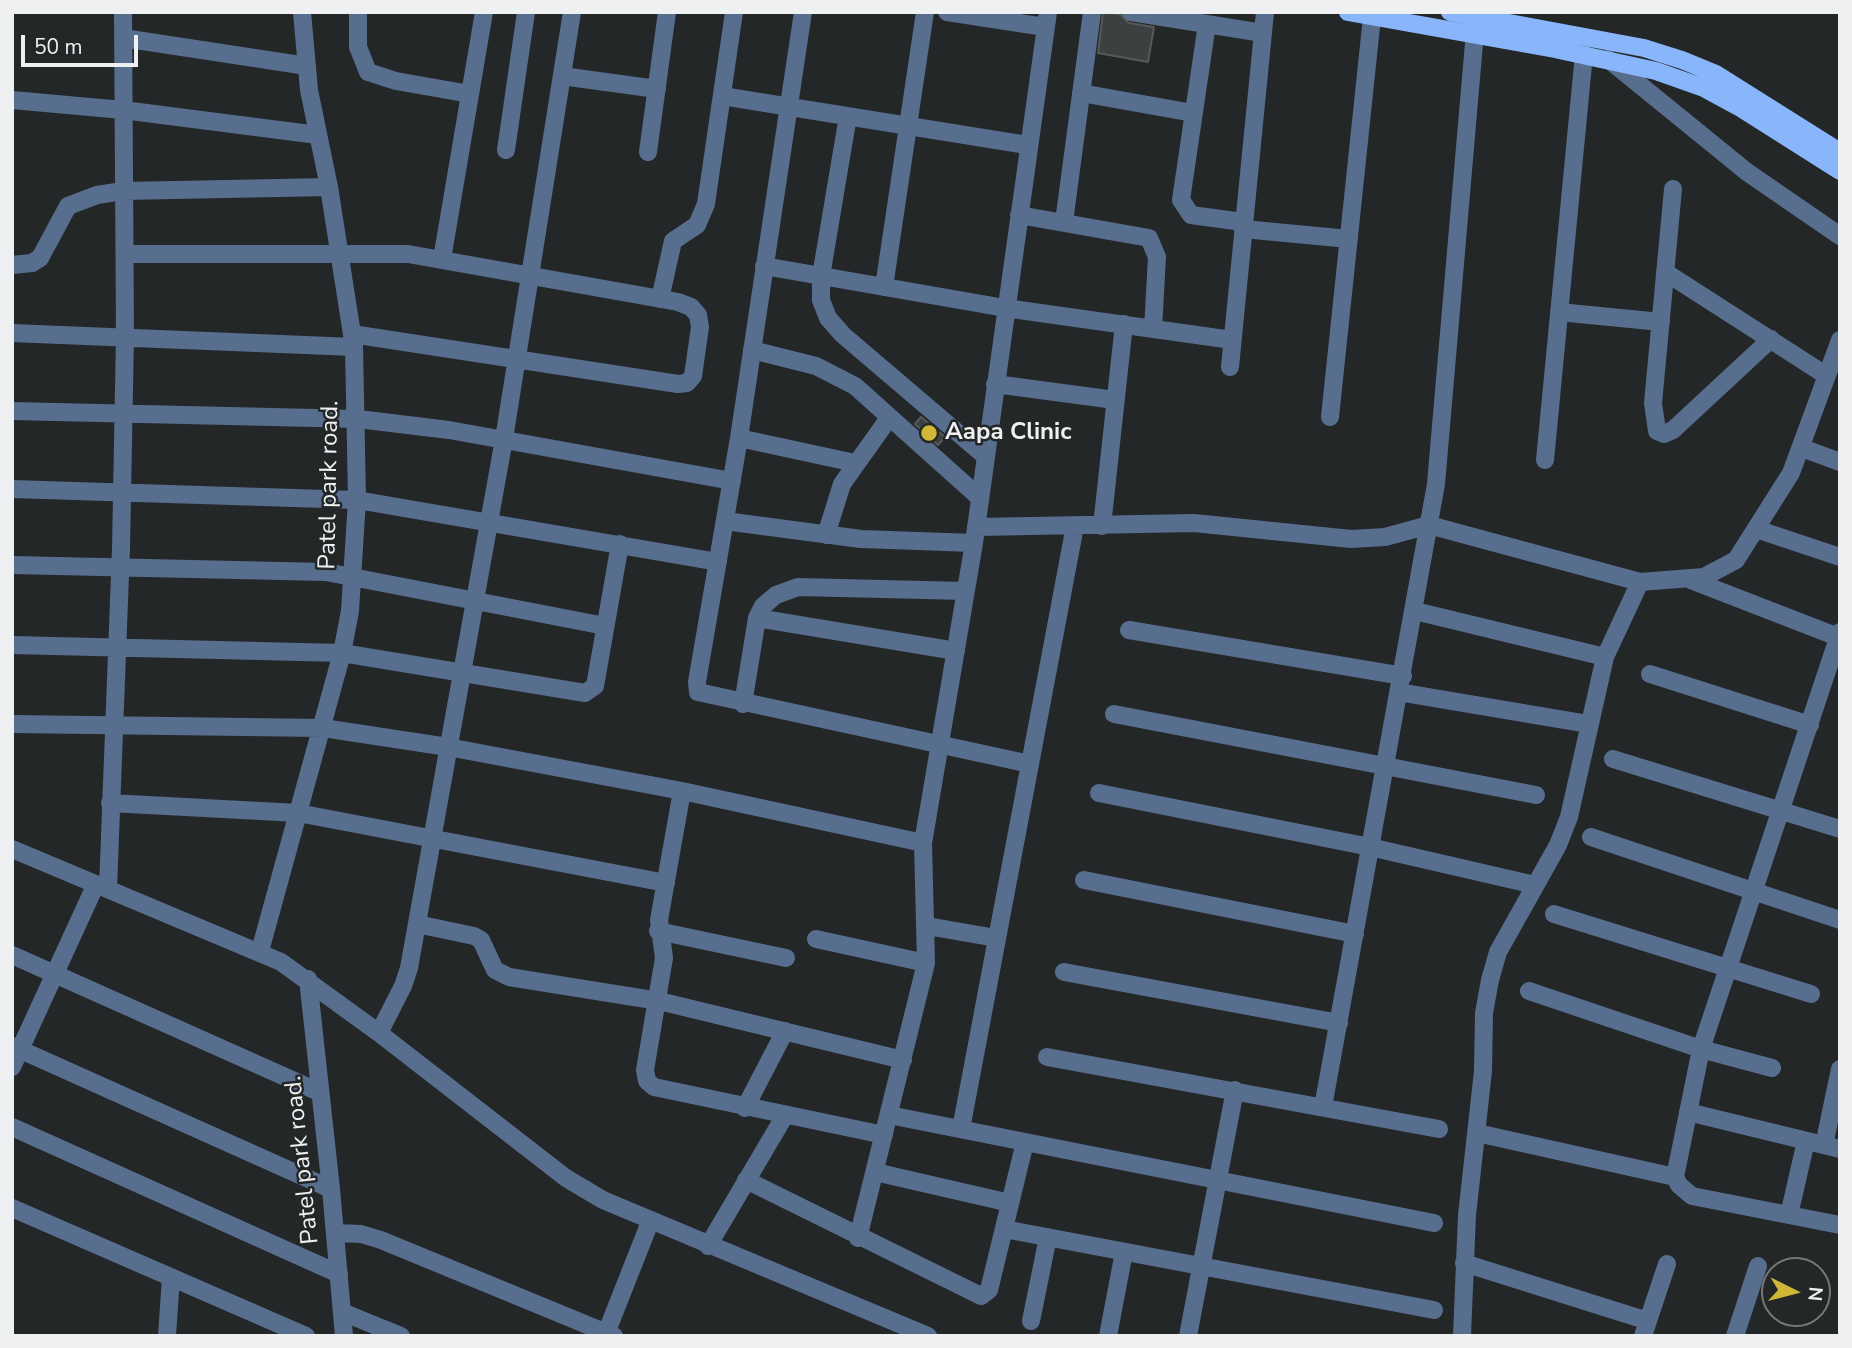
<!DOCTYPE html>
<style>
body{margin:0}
#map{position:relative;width:1852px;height:1348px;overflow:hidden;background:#242728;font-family:"Nunito Sans",sans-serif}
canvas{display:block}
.frame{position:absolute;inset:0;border:14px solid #eef0f1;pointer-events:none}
.north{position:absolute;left:1761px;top:1257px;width:70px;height:70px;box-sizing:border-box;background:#242728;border:2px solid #757778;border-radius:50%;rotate:96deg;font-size:19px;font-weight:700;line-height:28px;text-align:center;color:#eef0f1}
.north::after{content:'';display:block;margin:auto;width:24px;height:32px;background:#cfb837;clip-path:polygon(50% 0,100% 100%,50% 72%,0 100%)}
.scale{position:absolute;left:21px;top:35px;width:117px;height:32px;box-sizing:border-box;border:4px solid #eef0f1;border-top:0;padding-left:9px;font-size:21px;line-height:24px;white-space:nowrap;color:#eef0f1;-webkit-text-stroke:5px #242728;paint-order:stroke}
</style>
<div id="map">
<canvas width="1852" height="1348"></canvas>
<div class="frame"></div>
<div class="north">N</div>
<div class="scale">50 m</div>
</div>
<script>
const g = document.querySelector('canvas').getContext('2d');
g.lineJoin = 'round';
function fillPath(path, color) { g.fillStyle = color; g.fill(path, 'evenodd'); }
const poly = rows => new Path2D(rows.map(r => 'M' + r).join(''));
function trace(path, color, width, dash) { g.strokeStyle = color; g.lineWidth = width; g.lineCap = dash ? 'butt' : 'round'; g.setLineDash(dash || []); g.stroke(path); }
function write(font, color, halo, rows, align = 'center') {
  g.font = font + ' "Nunito Sans",sans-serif'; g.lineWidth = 5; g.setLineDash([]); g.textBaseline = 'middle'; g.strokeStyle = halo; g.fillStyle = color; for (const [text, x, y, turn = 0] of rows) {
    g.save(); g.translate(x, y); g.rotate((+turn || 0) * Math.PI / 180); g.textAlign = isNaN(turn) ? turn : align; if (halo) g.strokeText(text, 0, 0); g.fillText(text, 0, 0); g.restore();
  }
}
const building = poly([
 [1103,12,1120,14,1129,23,1154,27,1148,62,1098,53,1103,12],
 [921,417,945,437,938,445,915,424,921,417]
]);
fillPath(building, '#3d4041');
trace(building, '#56595a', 2);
trace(poly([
 [358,12,358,47,368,72,396,81,470,94],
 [803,12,739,438,697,682,698,692,1030,764],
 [947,12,1045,27],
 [1131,12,1263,33],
 [1207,24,1181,200,1191,215,1243,222],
 [123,38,307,66],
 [1608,59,1747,172,1840,236],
 [562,76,657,89],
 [1081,93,1193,113],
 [722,96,1027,145],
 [12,100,123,110,318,135],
 [848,116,821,276,821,300,828,318,843,335,985,456],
 [506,150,526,12],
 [648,152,667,12],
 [1673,189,1653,403,1657,431,1664,434,1673,430,1771,339],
 [1019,215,1149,238,1157,257,1153,329],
 [1064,222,1092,12],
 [1243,229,1349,239],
 [125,254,408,254,678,302,691,307,698,315,700,327,693,376,687,383,678,384,352,334],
 [442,259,484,12],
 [12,265,32,263,40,258,68,206,97,195,123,191,329,187],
 [764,266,1005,308,1232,340],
 [1665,272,1827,376],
 [884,287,925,12],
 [660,299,673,241,697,225,706,204,734,12],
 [1559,312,1661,322],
 [12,333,354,347],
 [752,350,816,366,855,386,980,498],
 [1230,367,1265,12],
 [995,384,1115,400],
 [12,411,358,419,449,430,732,481],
 [1330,417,1372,17],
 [739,438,855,463],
 [1802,448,1840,462],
 [1545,460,1584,54],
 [12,489,357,500,718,562],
 [725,521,861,539,974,543],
 [1102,526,1124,324],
 [976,527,1194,523,1351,539,1385,537,1429,525,1640,582,1704,577,1736,560,1791,473,1840,340],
 [1756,529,1840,557],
 [826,535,842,484,889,418],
 [12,565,326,572,605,626],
 [1691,580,1838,637],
 [1415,611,1605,657],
 [757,618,956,651],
 [1129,630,1403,676],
 [1840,632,1701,1049,1675,1177,1679,1185,1692,1196,1840,1225],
 [12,645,342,653,585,693,595,686,620,544],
 [1650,674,1810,725],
 [1399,692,1589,724],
 [743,704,757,618,763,606,776,595,798,587,966,591],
 [1114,714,1536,795],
 [12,724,323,728,448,747,682,791,923,843],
 [1613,759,1840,829],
 [682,791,659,920,664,958,645,1070,647,1081,654,1087,884,1135],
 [1099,793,1370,847,1535,885],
 [110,803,298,813,666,883],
 [1591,837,1840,920],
 [12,849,281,962,379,1033,566,1178,603,1200,928,1336],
 [1084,880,1355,934],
 [108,889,121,549,125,335,123,12],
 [1554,914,1811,994],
 [417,924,474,936,481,940,495,970,509,977,659,1001,903,1060],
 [927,926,996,938],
 [658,931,786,958],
 [816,939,926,963],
 [260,951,342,653,350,611,357,500,354,347,329,187,309,90,302,12],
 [12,955,319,1092],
 [1064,972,1339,1023],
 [308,979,331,1189,344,1336],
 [1529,991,1701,1049,1772,1068],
 [379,1033,403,986,409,968,504,439,572,12],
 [12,1046,331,1189],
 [1047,1057,1439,1129],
 [12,1067,96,884],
 [1323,1107,1436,484,1476,20],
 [745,1108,785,1031],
 [1688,1112,1840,1149],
 [889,1115,1434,1223],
 [12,1127,339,1274],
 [961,1129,1075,526],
 [1477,1133,1675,1177],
 [1824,1145,1840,1069],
 [875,1172,1010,1203],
 [746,1180,981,1296,989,1290,1025,1142],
 [12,1208,306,1336],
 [1789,1215,1806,1141],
 [1004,1229,1434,1310],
 [336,1233,361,1234,381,1240,614,1336],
 [858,1238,926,963,923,843,974,543,1048,12],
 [708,1246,784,1117],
 [1464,1263,1648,1321],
 [342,1312,401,1336],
 [1031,1321,1048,1237],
 [167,1336,171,1277],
 [605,1336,650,1222],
 [1108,1336,1124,1252],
 [1188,1336,1235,1090],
 [1462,1336,1467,1215,1483,1071,1484,1013,1490,980,1498,952,1558,845,1569,817,1605,657,1640,582],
 [1643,1336,1667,1264],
 [1735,1336,1758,1266]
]), '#586e8f', 18);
trace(poly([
 [1348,12,1555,49,1656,71,1704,88,1739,107,1840,171],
 [1450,12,1644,48,1682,60,1716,74,1840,152]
]), '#89b6fb', 18);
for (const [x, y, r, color] of [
 [929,433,9,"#cfb837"]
]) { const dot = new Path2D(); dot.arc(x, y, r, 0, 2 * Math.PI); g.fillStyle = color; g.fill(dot); trace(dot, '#242728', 2.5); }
write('bold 24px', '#eef0f1', '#242728', [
 ["Aapa Clinic",945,433]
], 'left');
write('24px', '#eef0f1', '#242728', [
 ["Patel park road.",330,485,-89],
 ["Patel park road.",303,1160,-96]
]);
</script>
